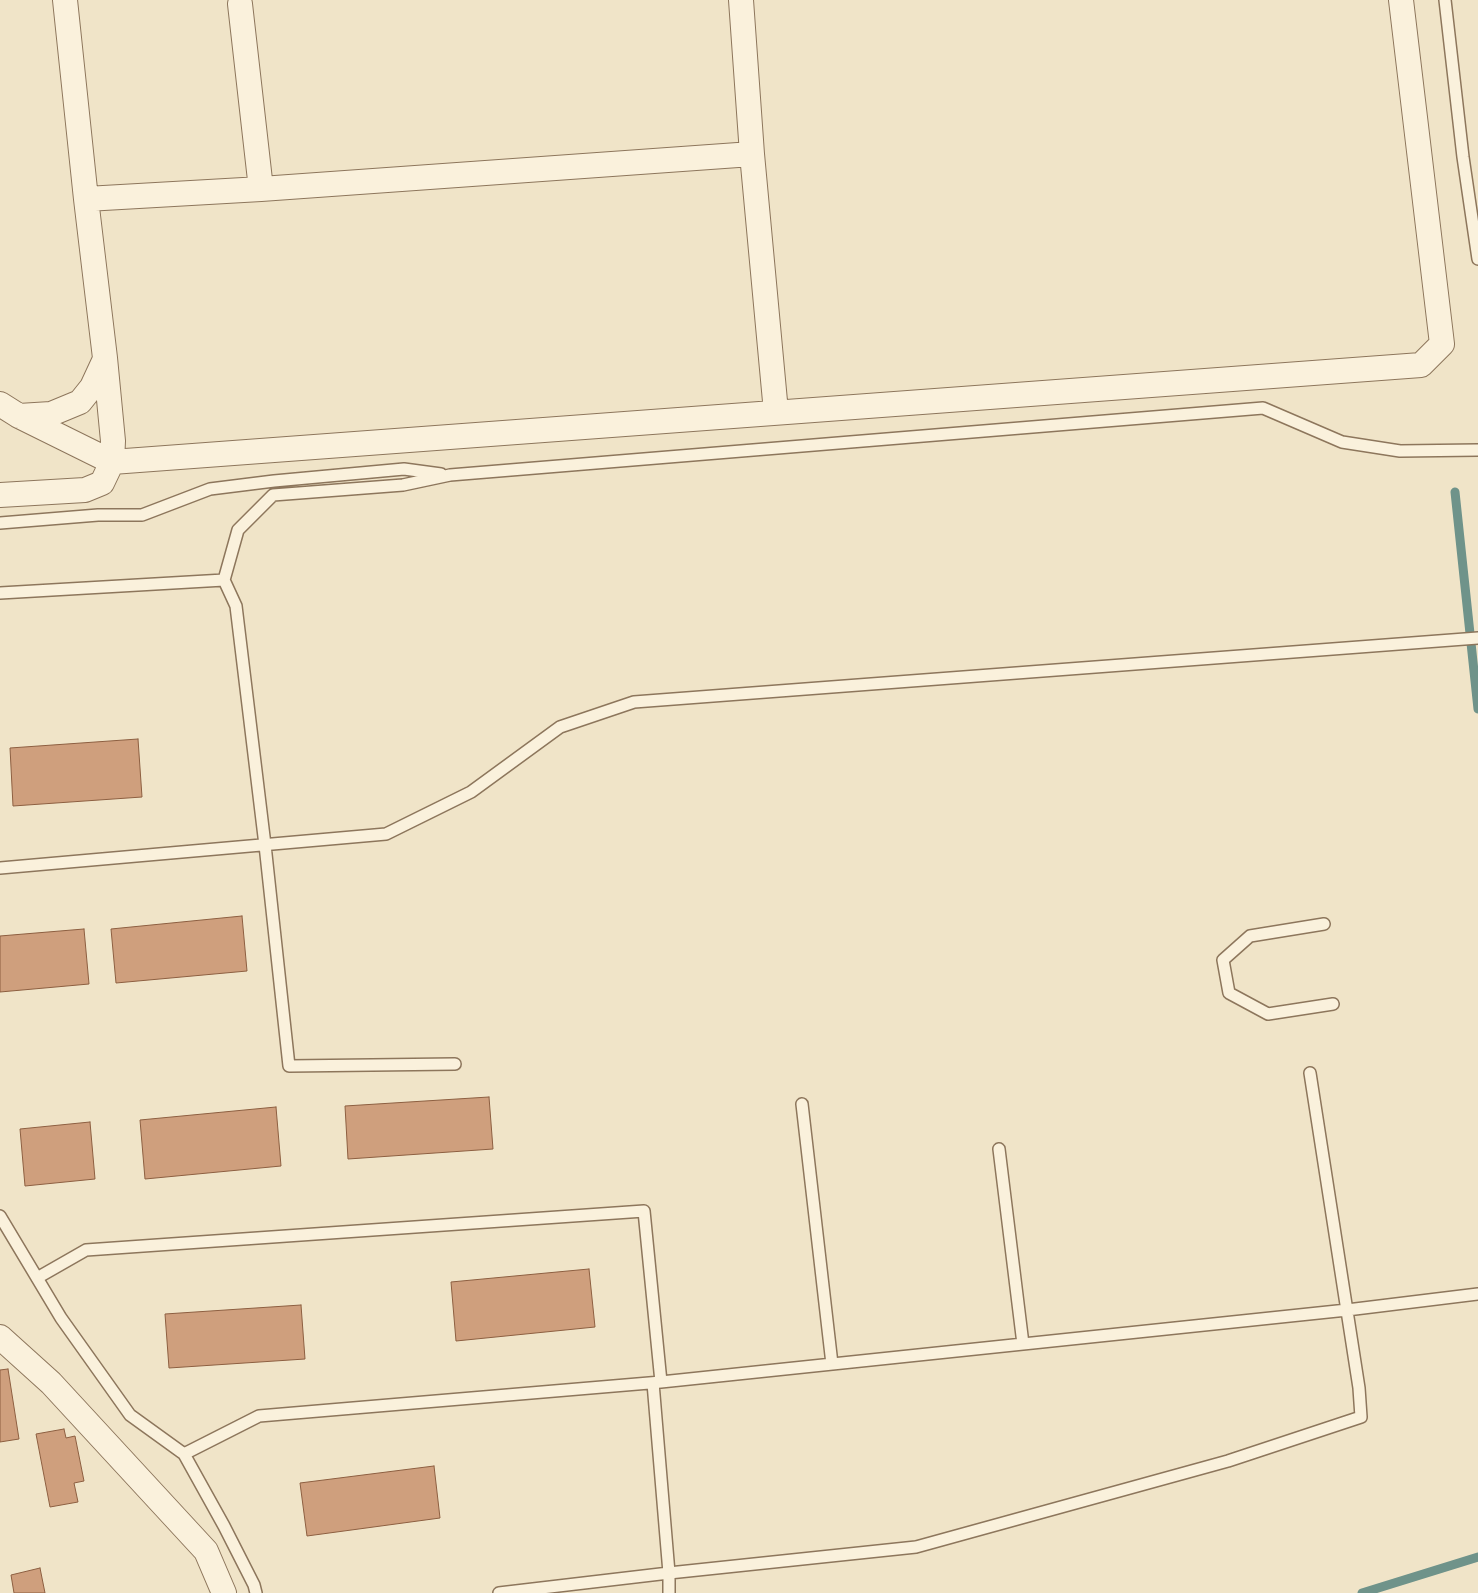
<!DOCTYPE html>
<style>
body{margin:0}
canvas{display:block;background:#f0e4c8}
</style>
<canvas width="1478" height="1593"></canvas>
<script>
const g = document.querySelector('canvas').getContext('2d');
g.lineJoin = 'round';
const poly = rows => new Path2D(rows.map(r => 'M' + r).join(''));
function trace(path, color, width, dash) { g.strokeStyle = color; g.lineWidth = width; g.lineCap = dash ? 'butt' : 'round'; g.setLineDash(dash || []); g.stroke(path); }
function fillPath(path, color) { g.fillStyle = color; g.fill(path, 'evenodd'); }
trace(poly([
 [1455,492,1478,709],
 [1362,1593,1478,1557]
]), '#6f938a', 9);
const building = poly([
 [138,739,142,797,13,806,10,748,138,739],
 [242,916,247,971,116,983,111,929,242,916],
 [84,929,89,984,0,992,0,936,84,929],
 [489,1097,493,1149,348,1159,345,1106,489,1097],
 [276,1107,281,1166,145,1179,140,1120,276,1107],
 [90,1122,95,1179,25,1186,20,1129,90,1122],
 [589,1269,595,1327,456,1341,451,1282,589,1269],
 [301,1305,305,1359,169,1368,165,1314,301,1305],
 [8,1369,19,1439,0,1442,0,1370,8,1369],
 [64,1429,66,1438,75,1436,84,1481,74,1483,78,1502,50,1507,36,1434,64,1429],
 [434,1466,440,1518,307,1536,300,1483,434,1466],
 [40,1568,45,1593,14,1593,11,1575,40,1568]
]);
fillPath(building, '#cf9f7d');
trace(building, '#8d5f41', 1);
const service = poly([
 [1445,0,1463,157,1478,259],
 [0,523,98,515,142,515,210,489,274,481,404,469,441,474],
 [224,580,236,606,265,845,289,1066,455,1064],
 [0,593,224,580,238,530,273,495,403,485,450,475,1263,408,1342,442,1400,451,1478,450],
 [0,868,386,834,471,792,560,727,634,702,1478,638],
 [1324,924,1250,936,1223,960,1229,993,1268,1014,1333,1004],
 [802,1104,832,1364],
 [999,1149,1023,1344],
 [0,1216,61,1318,130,1415,184,1454,224,1526,254,1585,256,1593],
 [37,1278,86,1250,644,1211,661,1382],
 [653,1383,669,1573,669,1593],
 [184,1454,259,1416,661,1382,1347,1310,1478,1294],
 [499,1593,669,1573,916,1547,1228,1461,1361,1417,1359,1388,1310,1073]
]);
const minor = poly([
 [741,0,752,154,776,412],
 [240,4,261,189],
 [86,199,261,189,752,154],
 [0,404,19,416,51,414,80,402,92,387,105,359],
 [19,416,112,462,113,441,105,358,86,199,65,0],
 [0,495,85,490,102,483,112,462,1421,365,1442,344,1401,0],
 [0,1337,51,1383,206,1551,224,1593]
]);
trace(service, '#8d765c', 14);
trace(minor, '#8d765c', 26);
trace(service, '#faf1dc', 11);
trace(minor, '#faf1dc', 24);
</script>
